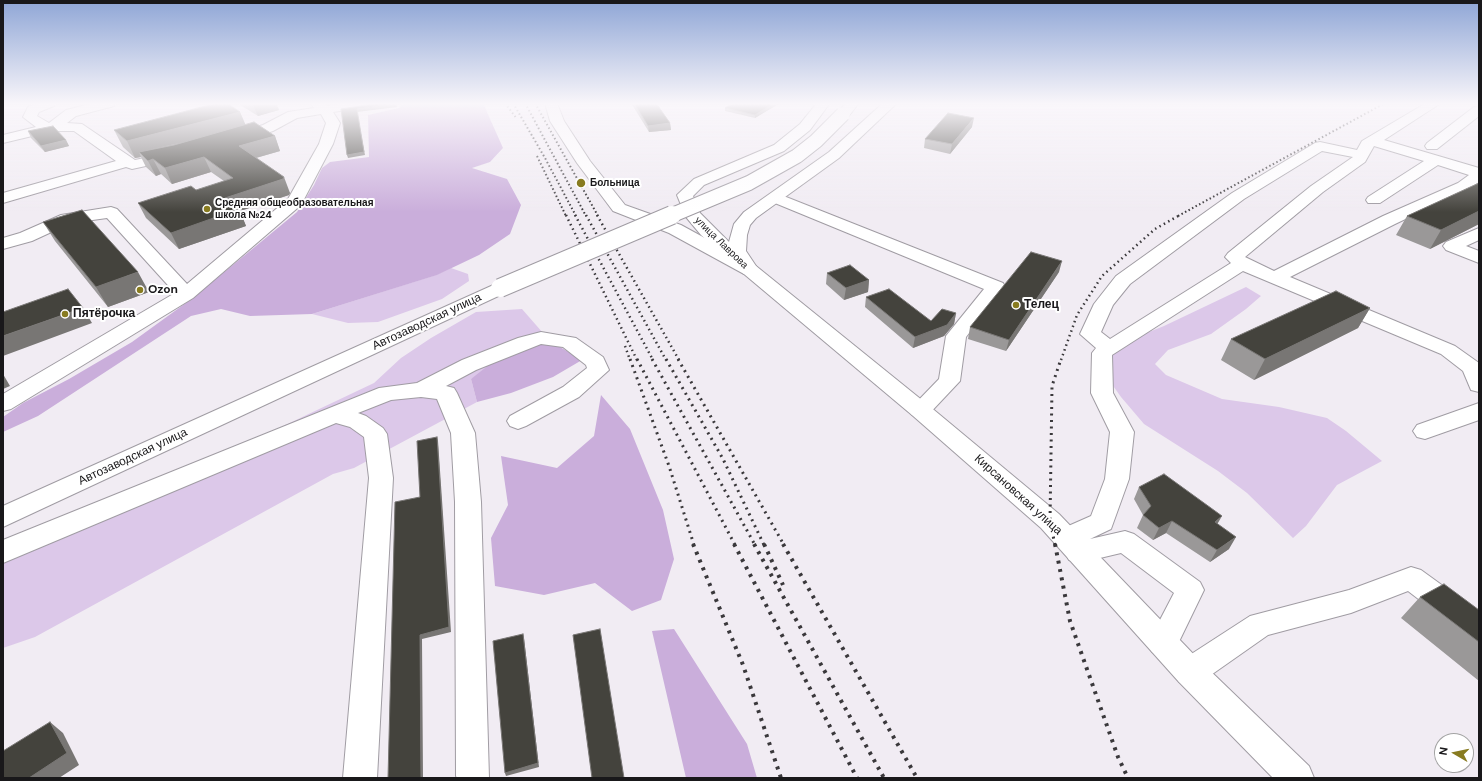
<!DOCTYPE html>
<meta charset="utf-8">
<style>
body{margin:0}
#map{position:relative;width:1482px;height:781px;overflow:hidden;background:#f1ecf3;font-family:"DM Sans",sans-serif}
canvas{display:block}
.frame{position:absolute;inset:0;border:4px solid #19181a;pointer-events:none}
.north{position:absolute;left:1434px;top:733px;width:40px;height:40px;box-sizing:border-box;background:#fff;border:1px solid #a3a3a3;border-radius:50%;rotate:279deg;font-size:11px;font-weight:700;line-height:16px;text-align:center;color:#19181a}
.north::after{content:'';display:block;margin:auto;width:14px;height:18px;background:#887b20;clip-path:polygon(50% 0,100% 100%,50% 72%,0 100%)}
</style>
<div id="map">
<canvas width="1482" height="781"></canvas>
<div class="frame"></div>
<div class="north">N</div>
</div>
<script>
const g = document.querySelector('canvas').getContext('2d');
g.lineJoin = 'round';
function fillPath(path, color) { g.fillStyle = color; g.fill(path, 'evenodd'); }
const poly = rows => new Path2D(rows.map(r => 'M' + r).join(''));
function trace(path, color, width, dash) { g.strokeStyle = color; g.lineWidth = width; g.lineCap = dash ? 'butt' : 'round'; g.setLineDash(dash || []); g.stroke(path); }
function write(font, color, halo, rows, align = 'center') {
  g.font = font + ' "DM Sans",sans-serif'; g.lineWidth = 4; g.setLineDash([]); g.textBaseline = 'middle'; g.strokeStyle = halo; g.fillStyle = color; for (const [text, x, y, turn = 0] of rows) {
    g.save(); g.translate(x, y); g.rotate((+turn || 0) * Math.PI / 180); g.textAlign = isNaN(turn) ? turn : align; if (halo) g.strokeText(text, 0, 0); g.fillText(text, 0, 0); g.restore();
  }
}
fillPath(poly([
 [451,268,468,274,469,281,442,299,378,322,348,323,312,314,436,275],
 [1246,287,1261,296,1246,309,1211,334,1168,350,1155,364,1166,375,1222,399,1279,407,1327,418,1346,431,1382,461,1337,485,1306,526,1293,538,1247,493,1218,471,1144,424,1121,397,1099,366,1096,353,1164,326],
 [522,309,550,341,471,379,477,402,354,468,333,474,35,637,3,648,3,559,374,383,401,358,431,338,476,312]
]), '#dcc8e9');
fillPath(poly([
 [404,103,483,103,503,148,490,162,472,168,507,179,521,205,510,234,479,255,437,275,312,314,250,316,221,309,191,316,38,416,3,432,3,417,23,403,69,379,132,342,190,300,256,246,297,212,314,185,322,168,330,162,369,157,368,115,399,108],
 [550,341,582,360,553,377,511,393,477,402,471,379,499,357],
 [601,395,630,429,663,510,674,559,661,600,632,611,595,583,544,595,495,586,491,538,508,505,501,456,557,468,594,436],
 [674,629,747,744,757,778,686,778,652,631]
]), '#caaedb');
const minor = poly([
 [38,103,55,103,54,106,39,112,37,116,49,123,66,110,94,103,115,103,114,106,76,116,67,123,82,124,135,160,173,152,178,153,180,156,178,159,132,169,126,167,3,203,3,193,116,161,74,131,53,131,3,143,3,135,36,127,23,117,28,107,38,103],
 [310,103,324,103,327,106,343,103,374,103,368,107,333,112,340,123,333,144,301,205,193,298,11,409,3,411,3,394,175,293,107,218,71,223,32,241,3,249,3,238,20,233,61,215,111,207,117,209,187,284,288,199,319,144,326,123,321,114,297,118,273,131,242,141,232,141,230,138,232,135,263,125,288,112,314,108,310,103],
 [545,103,557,103,564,121,590,161,625,205,681,225,756,266,759,270,756,274,750,275,744,274,669,233,613,211,577,163,550,121,545,103],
 [1426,103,1441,103,1384,140,1479,168,1479,182,1468,189,1395,224,1290,277,1455,346,1479,363,1479,392,1471,390,1463,371,1441,354,1243,271,1112,355,1113,393,1134,432,1129,479,1111,529,1090,539,1125,531,1134,534,1200,582,1204,590,1174,652,1163,656,1152,652,1148,643,1174,593,1121,553,1079,563,1069,560,1065,552,1068,548,1057,545,1053,538,1057,531,1091,516,1105,479,1110,432,1091,393,1092,353,1096,348,1080,334,1094,304,1116,276,1232,193,1315,143,1320,142,1357,150,1362,141,1426,103],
 [1374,146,1424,161,1368,197,1366,200,1368,203,1380,203,1438,165,1469,175,1458,183,1383,216,1274,271,1245,257,1323,192,1365,162,1374,146],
 [1322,151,1353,157,1311,186,1228,253,1225,257,1231,263,1110,339,1101,332,1113,305,1130,284,1244,199,1322,151],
 [1479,106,1479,116,1437,149,1427,149,1425,146,1427,143,1474,107,1479,106],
 [776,193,1003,283,1005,287,966,337,960,381,928,415,920,417,912,415,909,410,939,379,946,336,984,289,770,201,768,198,770,195,776,193],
 [1479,228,1479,240,1466,246,1479,251,1479,263,1446,250,1443,246,1446,242,1479,228],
 [541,332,576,338,603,357,609,370,579,397,526,426,518,429,510,426,507,421,510,416,563,387,587,368,586,365,563,347,541,344,476,370,446,386,454,388,457,393,475,433,481,502,489,778,457,778,456,776,455,502,451,433,437,399,421,397,391,400,358,413,366,416,383,428,387,434,393,478,377,778,343,778,369,478,364,437,350,427,336,423,3,563,3,540,379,388,417,383,462,360,518,338,541,332],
 [1479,403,1479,420,1425,439,1417,437,1413,431,1417,425,1479,403],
 [1411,567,1421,570,1479,612,1479,642,1469,638,1408,591,1351,613,1268,635,1201,682,1190,686,1179,682,1175,672,1179,662,1250,616,1349,590,1411,567]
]);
const major = poly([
 [817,103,830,103,810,130,784,151,704,185,693,196,700,213,729,242,734,224,744,212,829,152,883,103,897,103,839,158,756,218,750,225,747,235,746,251,756,266,928,405,1059,514,1201,662,1309,766,1314,778,1273,778,1179,682,1041,528,912,415,744,274,701,235,686,217,677,195,694,179,774,145,800,124,817,103],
 [846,103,859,103,848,117,838,117,836,114,846,103],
 [500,282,507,284,509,288,507,292,3,527,3,506,500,282]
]);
trace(minor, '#a09ca3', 2);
trace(major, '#a09ca3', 2);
fillPath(minor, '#fff');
fillPath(major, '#fff');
trace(poly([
 [505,103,517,119],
 [513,103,545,158,576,216],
 [525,103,586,216],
 [535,103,598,216],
 [537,156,566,216],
 [1178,216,1385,103]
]), '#3a383b', 2, [1.5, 2.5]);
trace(poly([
 [566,215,637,360],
 [575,215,653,360],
 [586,215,666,360],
 [597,215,679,360],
 [625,346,630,360],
 [1061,360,1077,315,1102,276,1155,229,1180,215]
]), '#3a383b', 2.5, [1.5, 3.5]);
trace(poly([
 [630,359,669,466,694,545],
 [637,359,735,545],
 [652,359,755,545],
 [666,359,723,459,764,545],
 [678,359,784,545],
 [1055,545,1050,521,1052,386,1061,359]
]), '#3a383b', 3, [2, 4.5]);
trace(poly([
 [693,544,743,665,781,778],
 [734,544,857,778],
 [754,544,884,778],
 [764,544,783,585],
 [783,544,917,778],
 [1055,544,1070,621,1118,757,1128,778]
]), '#3a383b', 4, [3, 5.5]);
const majorBridgeFar1 = poly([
 [670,216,749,183,797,156,816,141,843,114]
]);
const majorBridge = poly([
 [500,288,672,215]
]);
trace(majorBridgeFar1, '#a09ca3', 16, []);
trace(majorBridge, '#a09ca3', 20, []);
trace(majorBridgeFar1, '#fff', 14);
trace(majorBridge, '#fff', 18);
fillPath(poly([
 [237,103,276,103,279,110,258,116],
 [631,103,656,103,670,123,671,130,649,132],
 [733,103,780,103,755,118,725,111,725,108],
 [240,112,245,125,275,136,280,151,256,158,290,193,289,195,240,211,246,226,179,249,146,218,138,203,196,190,224,181,211,172,172,184,161,174,156,176,146,167,141,157,135,158,123,147,114,130],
 [972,127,950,154,924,148,925,139],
 [28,131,66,140,69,146,45,152,31,138],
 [1479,183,1479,224,1430,249,1396,235,1407,216],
 [43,222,149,292,108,307,55,241],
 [1059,272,1006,351,968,339,970,327],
 [827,273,869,280,868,292,844,300,826,284],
 [866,297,931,321,956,313,954,324,944,336,913,348,865,307],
 [1370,308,1358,328,1254,380,1221,360,1231,339],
 [1139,487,1218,524,1229,549,1210,562,1166,533,1153,540,1137,528,1143,515,1134,499],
 [1420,597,1479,610,1479,681,1401,618]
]), '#9a9898');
fillPath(poly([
 [252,103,276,103,279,110,258,116],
 [775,103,780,103,755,118,755,115],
 [396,104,397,107,357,112,365,155,348,158,347,155,357,109],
 [240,112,247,128,139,152,141,157,135,158,127,141],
 [974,118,972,127,950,154,952,144],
 [670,123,671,130,649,132,648,126],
 [275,136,280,151,245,161,239,146],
 [66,140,69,146,45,152,41,146],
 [204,157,211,172,172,184,165,168],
 [153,159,161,174,156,176,148,161],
 [284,177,290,193,289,195,240,211,246,226,179,249,171,233,225,198],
 [1479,211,1479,224,1430,249,1441,230],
 [1062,261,1059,272,1006,351,1009,340],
 [138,272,149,292,108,307,96,287],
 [869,280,868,292,844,300,846,288],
 [83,308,92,323,3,356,3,336],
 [1370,308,1358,328,1254,380,1265,359],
 [956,313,954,324,944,336,913,348,915,337],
 [3,374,10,386,3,389],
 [437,437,438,441,451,632,422,639,423,778,421,778,420,635],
 [1222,516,1215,528,1215,522],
 [1172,521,1166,533,1153,540,1159,528],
 [1236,537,1229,549,1210,562,1217,550],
 [523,634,524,638,539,767,506,776,505,773],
 [50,722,63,733,79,765,59,778,29,778]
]), '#787674');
const building = poly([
 [217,103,227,103,240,112,127,141,114,130,217,103],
 [371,103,395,103,396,104,357,109,364,152,347,155,341,109,367,105,371,103],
 [634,103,656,103,670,123,648,126,634,103],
 [733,103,775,103,755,115,725,108,733,103],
 [948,113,974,118,952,144,925,139,948,113],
 [254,122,275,136,239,146,284,177,283,179,225,198,239,209,171,233,138,203,191,186,196,190,233,178,204,157,165,168,153,159,148,161,139,152,174,145,254,122],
 [53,126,66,140,41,146,28,131,53,126],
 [1479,183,1479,211,1441,230,1407,216,1479,183],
 [82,210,138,272,96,287,43,222,82,210],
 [1031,252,1062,261,1009,340,970,327,1031,252],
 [850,265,869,280,846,288,827,273,850,265],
 [68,289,83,308,3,336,3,312,68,289],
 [889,289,931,321,942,309,956,313,947,325,915,337,866,297,889,289],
 [1336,291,1370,308,1265,359,1231,339,1336,291],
 [437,437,449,627,420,635,421,778,388,778,395,502,420,497,417,441,437,437],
 [1164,474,1222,516,1215,522,1236,537,1217,550,1172,521,1159,528,1143,515,1151,506,1139,487,1164,474],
 [1444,584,1479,610,1479,642,1420,597,1444,584],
 [600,629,624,778,592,778,573,635,600,629],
 [523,634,538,763,505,773,493,641,523,634],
 [50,722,67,753,29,778,3,778,3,751,50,722]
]);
fillPath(building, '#44433d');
trace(building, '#787674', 1);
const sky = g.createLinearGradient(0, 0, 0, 212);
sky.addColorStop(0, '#8fa6d6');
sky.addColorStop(0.49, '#f9f6fa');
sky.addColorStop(1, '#f9f6fa00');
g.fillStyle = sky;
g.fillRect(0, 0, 1482, 212);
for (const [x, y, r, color] of [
 [581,183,5,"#887b20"],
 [207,209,4,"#887b20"],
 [140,290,4,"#887b20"],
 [1016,305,4,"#887b20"],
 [65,314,4,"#887b20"]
]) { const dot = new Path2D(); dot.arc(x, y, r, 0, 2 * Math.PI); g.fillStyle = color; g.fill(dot); trace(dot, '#fff', 1.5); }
write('bold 10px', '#19181a', '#fff', [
 ["Больница",590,183],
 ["Средняя общеобразовательная",215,203],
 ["школа №24",215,215]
], 'left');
write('10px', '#19181a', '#fff', [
 ["улица Лаврова",721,243,44]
]);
write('bold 12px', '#19181a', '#fff', [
 ["Ozon",148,290],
 ["Телец",1024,305],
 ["Пятёрочка",73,314]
], 'left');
write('12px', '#19181a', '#fff', [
 ["Автозаводская улица",427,322,-25],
 ["Автозаводская улица",133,457,-25],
 ["Кирсановская улица",1018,495,42]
]);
</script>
